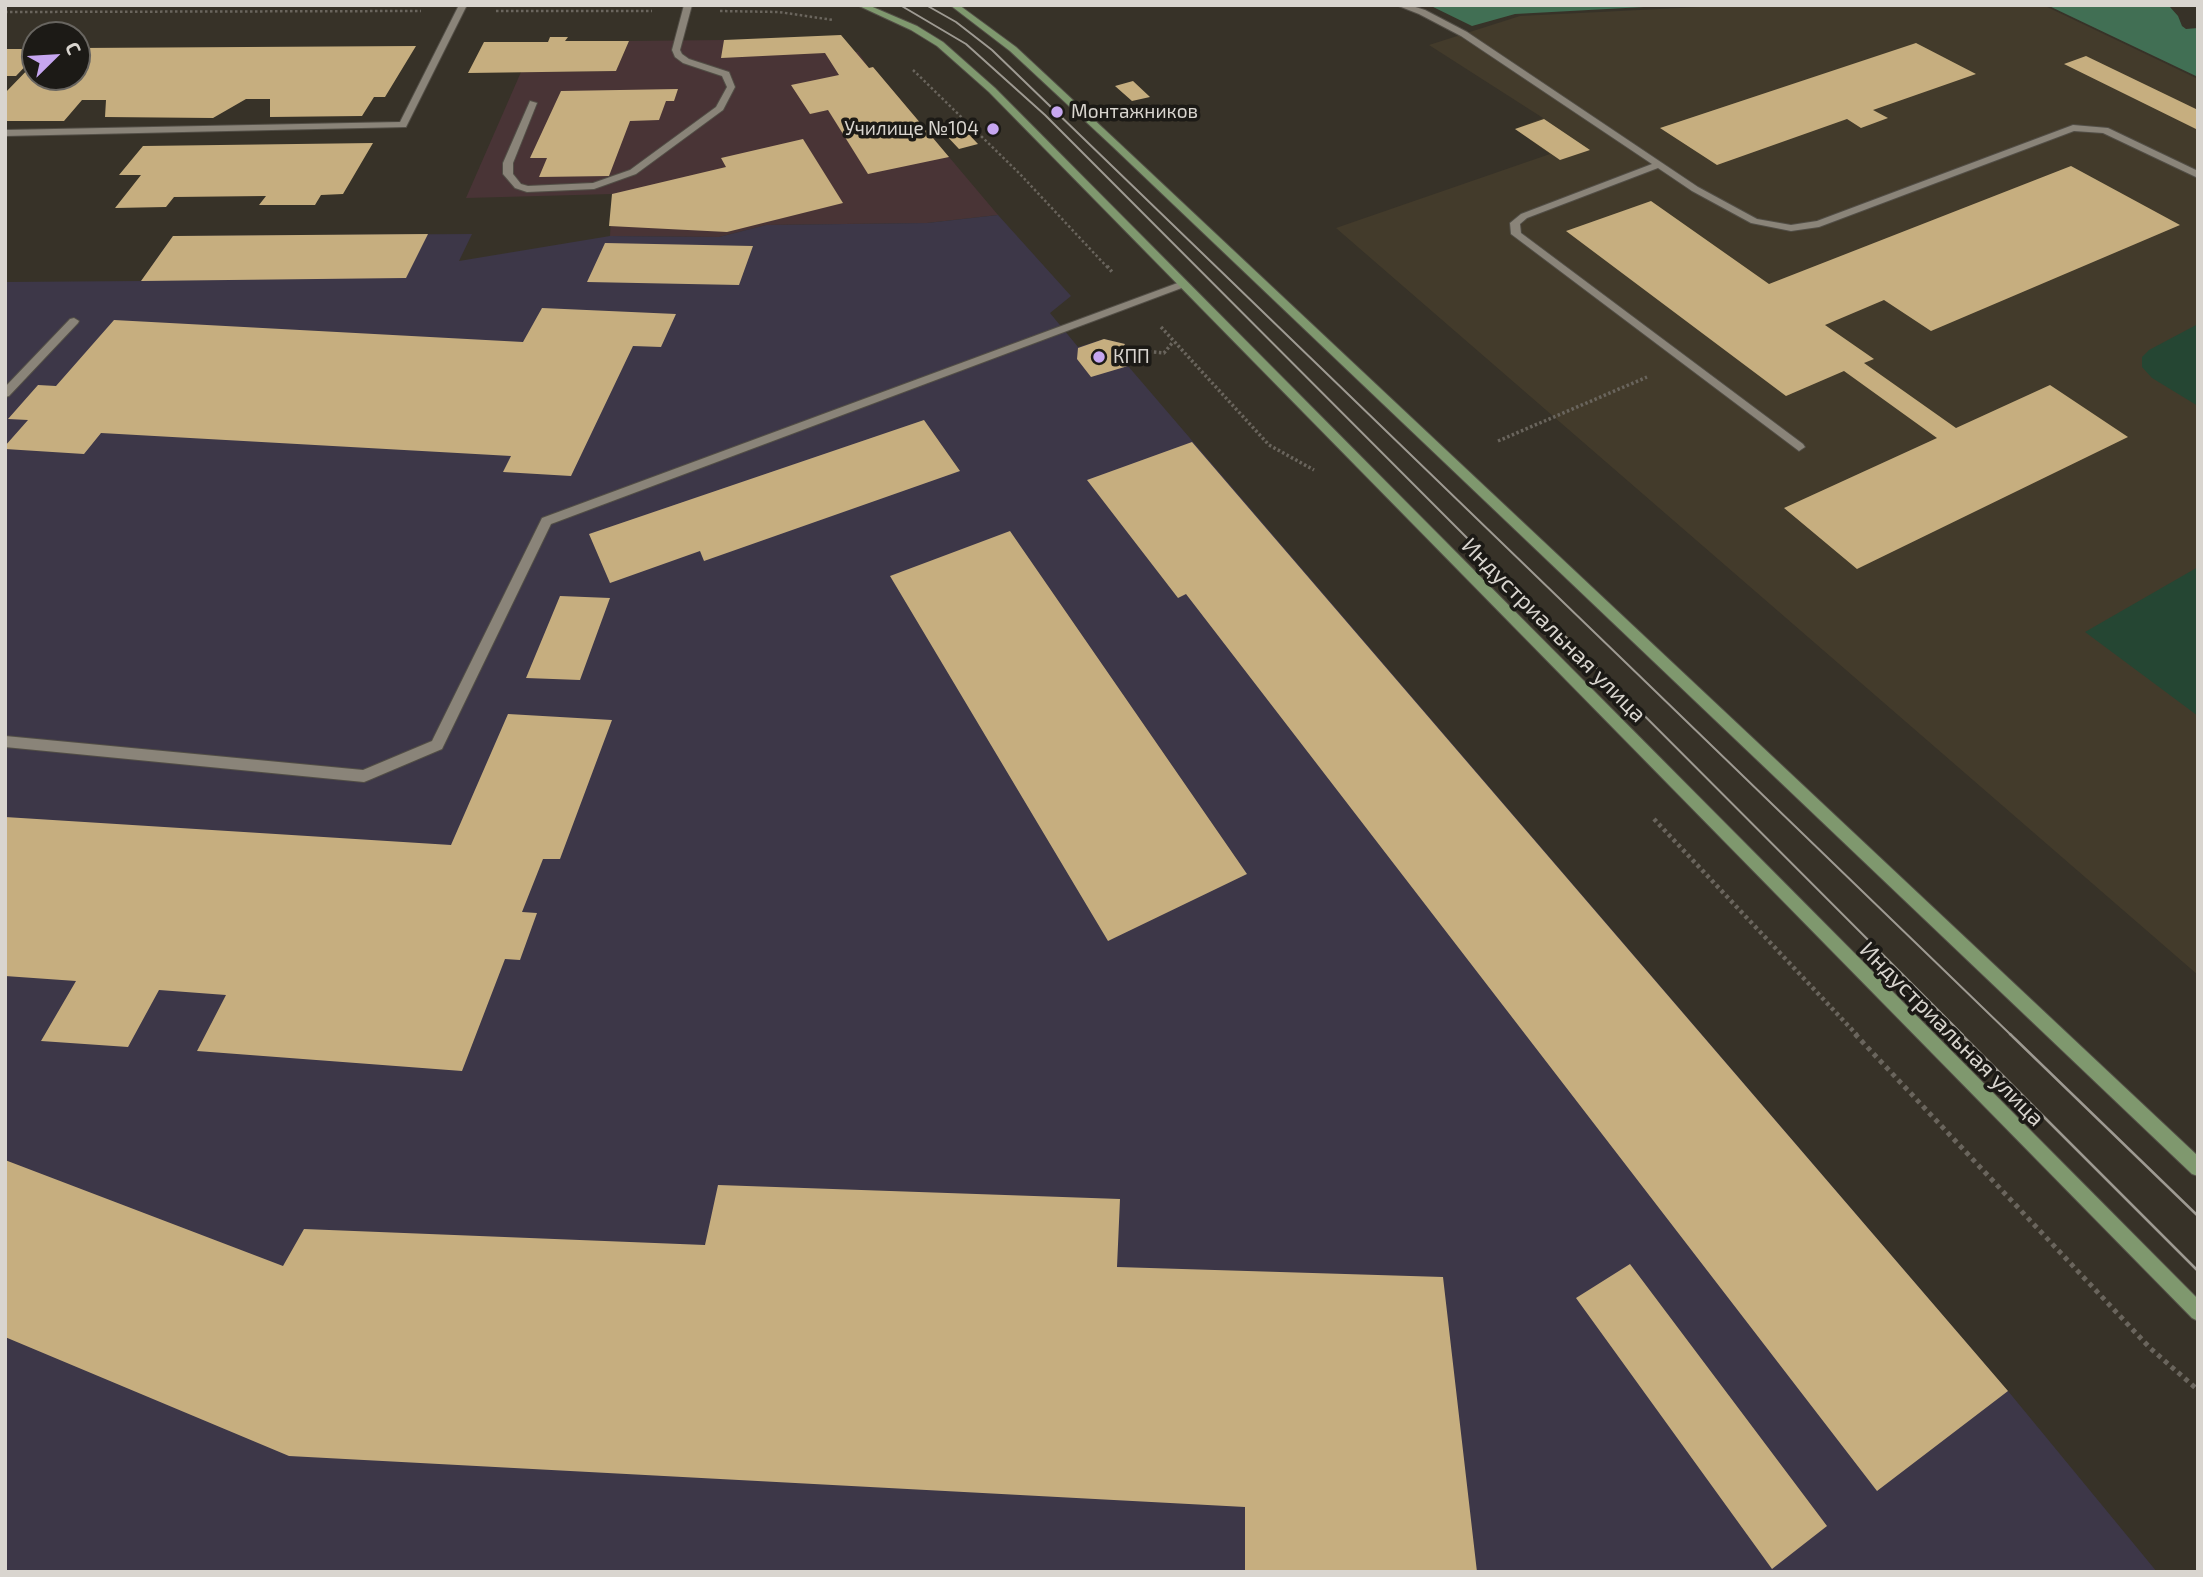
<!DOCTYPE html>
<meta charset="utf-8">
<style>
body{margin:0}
#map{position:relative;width:2203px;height:1577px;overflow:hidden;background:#373228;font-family:"Exo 2",sans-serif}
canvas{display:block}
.frame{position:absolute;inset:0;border:7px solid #d9d5cf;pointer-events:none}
.north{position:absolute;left:21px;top:21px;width:70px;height:70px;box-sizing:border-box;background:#1c1a16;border:2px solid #686560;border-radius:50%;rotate:66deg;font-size:19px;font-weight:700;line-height:28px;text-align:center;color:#d9d5cf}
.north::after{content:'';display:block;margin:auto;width:24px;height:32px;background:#c6a6f0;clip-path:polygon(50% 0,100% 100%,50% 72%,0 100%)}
</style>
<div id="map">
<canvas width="2203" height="1577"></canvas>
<div class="frame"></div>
<div class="north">С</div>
</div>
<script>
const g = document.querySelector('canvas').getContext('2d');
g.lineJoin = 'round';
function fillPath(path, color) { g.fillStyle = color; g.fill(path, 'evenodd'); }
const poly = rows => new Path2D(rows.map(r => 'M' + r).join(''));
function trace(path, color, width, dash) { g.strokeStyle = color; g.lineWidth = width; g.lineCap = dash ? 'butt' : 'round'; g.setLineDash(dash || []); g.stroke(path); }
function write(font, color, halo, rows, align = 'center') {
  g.font = font + ' "Exo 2",sans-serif'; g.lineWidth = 7; g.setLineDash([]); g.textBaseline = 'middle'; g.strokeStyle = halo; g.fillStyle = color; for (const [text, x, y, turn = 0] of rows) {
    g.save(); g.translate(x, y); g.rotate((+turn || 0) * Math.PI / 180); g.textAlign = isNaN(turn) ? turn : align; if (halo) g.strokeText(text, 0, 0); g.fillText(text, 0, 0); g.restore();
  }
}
fillPath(poly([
 [724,40,858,52,869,68,873,67,998,215,927,223,766,225,719,237,610,236,612,194,466,198,521,72,616,71,629,41]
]), '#493436');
fillPath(poly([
 [998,215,1071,296,1050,313,1078,347,1104,339,1125,344,1119,354,1128,366,2008,1391,2157,1572,5,1572,5,282,141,281,173,236,472,234,459,261,610,236,719,237,766,225,927,223]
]), '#3d3748');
fillPath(poly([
 [1739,5,2043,5,2198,79,2198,975,1336,228,1550,154,1515,129,1543,118,1429,45,1520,16]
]), '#433b2b');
fillPath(poly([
 [2198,324,2198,406,2152,378,2142,367,2142,357,2149,350],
 [2198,567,2198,716,2085,632]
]), '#254633');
fillPath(poly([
 [1429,5,1681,5,1515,14,1472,26],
 [2047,5,2170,7,2178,16,2182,26,2186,29,2198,28,2198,77]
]), '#416f54');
fillPath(poly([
 [841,35,869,68,873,67,949,157,868,174,828,110,810,114,791,85,839,75,825,53,721,58,724,40],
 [550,37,568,37,565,41,629,41,616,71,468,73,484,42,548,42],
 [1916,43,1976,74,1873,110,1888,118,1861,128,1847,119,1717,165,1660,128],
 [416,46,385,97,374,97,362,116,270,117,270,99,246,99,213,118,105,117,106,100,82,100,64,121,5,121,5,93,35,62,35,77,77,77,77,48],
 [5,49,35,49,35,56,16,76,5,76],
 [2086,56,2198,110,2198,130,2064,64],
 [1133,81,1150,97,1132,101,1115,86],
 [678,89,674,101,666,101,659,120,630,121,609,176,539,177,547,158,530,158,561,91],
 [1544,119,1590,150,1560,160,1515,129],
 [962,127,978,144,959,149,943,132],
 [803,139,843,203,727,232,609,226,612,194,726,167,721,158],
 [373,143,343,194,321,195,315,205,259,205,266,196,174,197,166,207,115,208,141,175,119,175,143,146],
 [2071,166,2180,225,1931,331,1884,300,1825,325,1874,359,1864,363,1956,428,2050,385,2128,437,1857,569,1784,508,1937,438,1844,371,1786,396,1566,231,1651,201,1769,284],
 [428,234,406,278,141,281,173,236],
 [605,243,753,246,739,285,587,282],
 [542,308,676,314,661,347,633,346,571,476,503,472,511,456,101,433,84,454,5,449,5,446,28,420,8,419,38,385,56,386,114,320,523,342],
 [1104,339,1125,344,1119,354,1128,366,1091,377,1077,359,1078,348],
 [924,420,960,471,704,561,700,551,610,583,589,534],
 [1192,442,2008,1391,1877,1491,1186,594,1178,598,1087,480],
 [1010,531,1247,874,1108,941,890,576],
 [560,596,610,598,580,680,526,678],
 [508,714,612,720,560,859,543,859,522,912,537,913,520,960,505,959,462,1071,197,1051,226,995,159,990,128,1047,41,1041,76,981,5,976,5,817,451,845],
 [5,1160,283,1266,304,1229,705,1245,718,1185,1120,1199,1117,1267,1443,1277,1477,1572,1245,1572,1245,1507,289,1456,5,1337],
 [1630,1264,1827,1526,1772,1569,1576,1298]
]), '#c6ae7f');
const service = poly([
 [459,5,467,5,406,127,5,136,5,130,400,122,459,5],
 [684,5,692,5,680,50,682,54,689,59,729,72,735,87,723,110,636,174,594,189,527,192,515,188,503,174,503,163,530,101,537,103,513,163,513,174,521,184,528,186,593,183,630,170,716,107,727,87,722,76,683,63,675,57,672,50,684,5],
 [1396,5,1409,5,1425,10,1467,32,1698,187,1757,219,1791,225,1817,221,2073,125,2108,128,2198,171,2198,178,2103,133,2074,131,1819,227,1791,231,1751,223,1692,191,1658,168,1527,218,1520,224,1521,233,1803,444,1805,447,1799,451,1511,234,1510,223,1521,214,1652,164,1461,36,1419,14,1396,5],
 [1183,281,1188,284,1187,286,551,524,442,749,369,780,364,782,5,747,5,736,363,770,432,741,542,518,1183,281],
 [74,318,79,321,78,323,9,396,5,397,5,387,70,319,74,318]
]);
const secondary = poly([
 [857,5,868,5,917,26,943,42,995,88,2198,1299,2198,1321,2192,1318,989,92,937,46,911,30,857,5],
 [950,5,959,5,1016,47,1118,142,2198,1156,2198,1176,2192,1174,1112,146,1010,51,950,5]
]);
trace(service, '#524e46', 2);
trace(secondary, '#524e46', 2);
trace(poly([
 [496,11,652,11],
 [720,11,779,12,833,20],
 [5,12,421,11],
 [913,70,1019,173,1108,268]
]), '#6a655d', 2.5, [2.5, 2.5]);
trace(poly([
 [1107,266,1113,273],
 [1161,327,1269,445,1314,470],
 [1134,350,1164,353,1173,342],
 [1498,441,1647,377]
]), '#6a655d', 3.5, [2.5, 2.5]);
trace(poly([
 [1654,819,1857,1035]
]), '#6a655d', 4.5, [3.5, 3.5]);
trace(poly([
 [1855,1034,2150,1348,2198,1390]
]), '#6a655d', 5, [4.5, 4.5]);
fillPath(service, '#8a8479');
fillPath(secondary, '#7f986e');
trace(poly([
 [900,5,966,44,1045,115,1963,1035],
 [926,5,956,22,992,50,2011,1035]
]), '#9e9a92', 2);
trace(poly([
 [1961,1034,2198,1271],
 [2010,1034,2198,1216]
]), '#9e9a92', 2.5);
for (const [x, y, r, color] of [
 [1057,112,7,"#c6a6f0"],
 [993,129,7,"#c6a6f0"],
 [1099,357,7,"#c6a6f0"]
]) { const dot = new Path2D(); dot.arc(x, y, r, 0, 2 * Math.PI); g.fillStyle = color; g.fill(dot); trace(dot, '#1c1a16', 2.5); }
write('19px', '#d9d5cf', '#1c1a16', [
 ["Монтажников",1071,112],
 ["Училище №104",979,129,"right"],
 ["КПП",1113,357]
], 'left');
write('23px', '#d9d5cf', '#1c1a16', [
 ["Индустриальная улица",1554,630,45],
 ["Индустриальная улица",1952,1034,45]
]);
</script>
